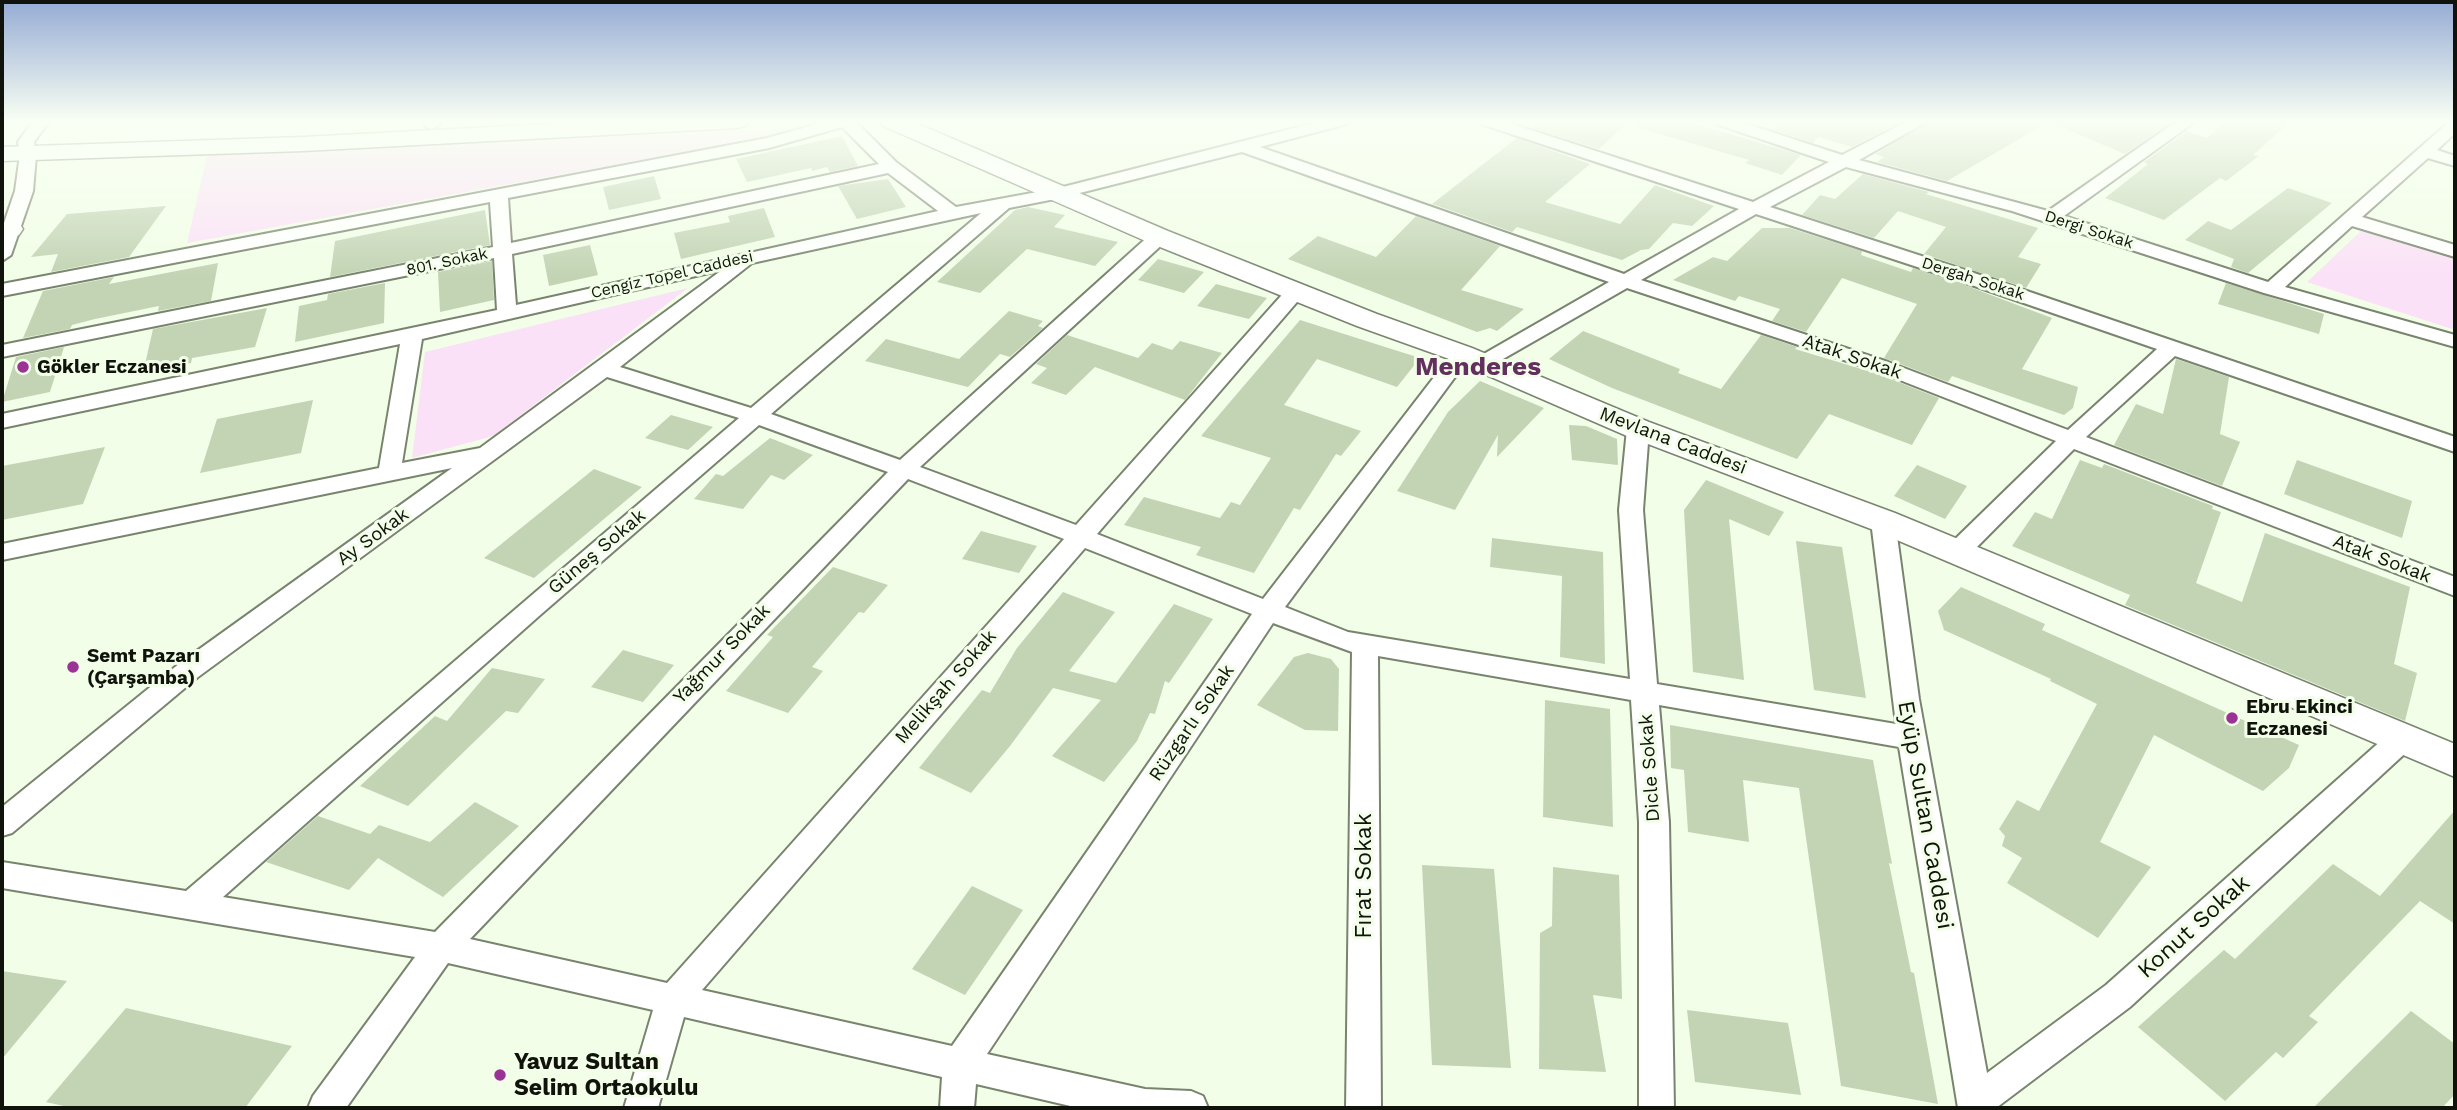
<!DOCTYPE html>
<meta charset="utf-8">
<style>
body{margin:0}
#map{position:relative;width:2457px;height:1110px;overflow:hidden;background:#f2fee7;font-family:"Work Sans",sans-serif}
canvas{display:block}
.frame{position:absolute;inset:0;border:4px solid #0f130c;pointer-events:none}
</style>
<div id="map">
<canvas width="2457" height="1110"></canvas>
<div class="frame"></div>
</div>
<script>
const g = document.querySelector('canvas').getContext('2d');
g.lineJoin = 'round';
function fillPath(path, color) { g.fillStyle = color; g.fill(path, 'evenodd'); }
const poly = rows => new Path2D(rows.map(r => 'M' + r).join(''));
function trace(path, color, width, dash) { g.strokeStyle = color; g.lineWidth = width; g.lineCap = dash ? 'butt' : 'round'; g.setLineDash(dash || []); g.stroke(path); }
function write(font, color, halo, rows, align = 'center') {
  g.font = font + ' "Work Sans",sans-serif'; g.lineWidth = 6; g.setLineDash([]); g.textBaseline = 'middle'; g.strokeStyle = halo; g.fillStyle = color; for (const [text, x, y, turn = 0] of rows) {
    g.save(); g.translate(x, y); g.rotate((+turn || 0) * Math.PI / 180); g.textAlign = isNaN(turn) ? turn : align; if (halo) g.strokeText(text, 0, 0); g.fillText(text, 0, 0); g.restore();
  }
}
fillPath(poly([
 [786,128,794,132,187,243,207,155],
 [2363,229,2455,258,2455,330,2307,282],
 [688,288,493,436,412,458,425,352]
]), '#fbe1f7');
fillPath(poly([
 [1540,121,1629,121,1599,149,1532,128],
 [1636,121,1687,121,1801,155,1782,175,1745,163,1749,160,1636,127],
 [1780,121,1902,121,1852,147,1818,137,1813,143,1771,129],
 [1930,121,2160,121,2168,124,2125,154,2049,122,1947,181,1877,162,1884,157,1875,154],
 [2227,121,2291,121,2253,155,2259,156,2226,181,2220,178,2164,220,2105,198,2148,164,2144,162,2187,131,2207,138],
 [842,136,858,166,830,172,827,167,812,171,811,168,747,182,736,159],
 [1517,138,1590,164,1545,202,1620,224,1655,185,1714,206,1692,226,1673,223,1649,249,1641,250,1622,260,1517,227,1512,232,1432,204],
 [1863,174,1929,192,1926,194,2038,228,2018,257,2041,264,2026,288,1924,254,1946,227,1898,211,1874,238,1802,215,1820,195,1835,199],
 [654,176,661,199,609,210,603,187],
 [888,179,906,207,857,219,838,186],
 [2288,188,2332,203,2248,273,2231,267,2234,259,2185,240,2208,221,2231,230],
 [166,206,129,257,51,272,58,254,31,257,67,214],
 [1028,207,1065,215,1054,227,1118,242,1095,266,1027,249,980,293,937,282,1015,210],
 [764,208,775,237,681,259,674,233,730,222,728,216],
 [485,210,490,245,330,277,335,241],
 [1416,216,1500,246,1461,290,1524,309,1497,331,1490,328,1477,332,1288,259,1318,236,1376,257],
 [1762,228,1790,228,1862,251,1861,255,1911,272,1913,268,1959,283,2052,318,2022,369,2078,387,2073,408,2064,415,1952,376,1948,382,1884,358,1917,304,1842,278,1806,332,1772,321,1780,309,1739,296,1735,301,1673,280,1713,257,1727,261],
 [590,245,598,275,549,286,543,255],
 [1158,259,1204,272,1184,293,1138,280],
 [492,261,494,300,440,312,438,272],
 [218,263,211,301,158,311,159,306,95,319,72,325,70,329,23,338,43,291,114,277,109,284],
 [385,283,384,323,295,342,299,306,327,300,328,294],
 [2226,283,2324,314,2319,334,2218,304],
 [1216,284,1267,298,1249,319,1197,306],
 [267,308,255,347,192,358,191,363,143,373,153,329],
 [1009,311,1043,321,1038,326,1043,328,1010,357,1000,354,968,387,865,361,886,339,959,359],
 [1300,320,1420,358,1397,387,1317,359,1284,405,1361,431,1341,456,1336,454,1300,510,1294,508,1254,573,1196,555,1201,547,1124,525,1144,497,1220,518,1231,502,1240,505,1271,458,1201,436],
 [1583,331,1680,369,1678,373,1721,389,1761,335,1797,347,1795,349,1875,373,1939,398,1912,445,1829,414,1797,459,1612,388,1549,359],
 [1067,335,1138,358,1152,343,1172,350,1180,341,1222,353,1185,400,1095,367,1066,395,1031,383,1047,368,1036,364],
 [64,347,50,392,2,402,16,357],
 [2176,359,2229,377,2220,434,2240,442,2222,486,2114,445,2136,404,2163,414],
 [1480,381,1544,408,1497,457,1498,435,1455,510,1397,491,1448,412],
 [313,400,301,453,200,473,217,419],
 [671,415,713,427,688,450,645,438],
 [1569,425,1586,426,1617,439,1618,465,1572,460],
 [770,438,813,455,784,480,771,475,743,509,694,499,716,474,723,476],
 [105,447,83,504,2,520,2,466],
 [2080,460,2102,468,2104,464,2213,506,2212,509,2221,512,2196,583,2242,602,2265,533,2410,587,2394,664,2417,673,2405,721,2125,605,2130,595,2012,546,2035,512,2052,519],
 [2297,460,2412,501,2402,538,2284,494],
 [1917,465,1967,486,1945,519,1894,496],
 [594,469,642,487,534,578,484,558],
 [1706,480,1784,512,1769,536,1729,519,1744,680,1693,672,1684,510],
 [981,531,1037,546,1019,573,962,559],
 [1492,538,1603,552,1605,664,1560,657,1562,576,1490,567],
 [1796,541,1842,547,1866,698,1814,690],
 [833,567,888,585,864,613,859,612,812,667,823,671,788,713,726,691,773,637,767,635],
 [1961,587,2045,624,2042,630,2299,745,2289,768,2263,791,2154,735,2100,842,2151,867,2098,938,2007,883,2022,858,2002,846,2005,836,1999,829,2017,800,2039,811,2097,704,2050,681,2051,679,1944,630,1938,611],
 [1063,592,1115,612,1069,671,1116,683,1174,604,1213,619,1169,683,1165,681,1155,714,1150,713,1137,741,1104,782,1052,756,1101,700,1053,688,1010,746,971,793,919,768,982,690,990,693,1017,648],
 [623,650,674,665,643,702,591,687],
 [1308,653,1331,659,1339,669,1338,731,1305,730,1257,705,1294,657],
 [492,668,545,679,518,713,506,711,408,806,360,786,435,716,447,721],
 [1545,700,1610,709,1613,827,1543,817],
 [1670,725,1873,760,1892,864,1889,863,1911,972,1914,973,1938,1104,1841,1086,1799,788,1743,780,1749,842,1688,832,1684,770,1671,768],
 [475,802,519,826,443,897,378,858,349,890,266,862,318,816,370,834,379,825,430,842],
 [2455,810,2455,924,2420,901,2309,1016,2318,1022,2283,1058,2276,1052,2225,1101,2138,1027,2224,950,2235,959,2333,864,2380,896],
 [1422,865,1494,869,1511,1068,1432,1065],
 [1553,867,1619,875,1622,999,1593,995,1606,1072,1539,1069,1540,933,1552,926],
 [972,886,1023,910,965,995,912,969],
 [2,971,67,981,2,1059],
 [126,1008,292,1046,245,1108,72,1108,46,1102],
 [1687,1010,1788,1023,1801,1095,1695,1082],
 [2411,1011,2455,1044,2455,1094,2442,1108,2313,1108]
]), '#c3d4b4');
const street = poly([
 [33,121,49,121,34,142,36,155,33,191,11,255,2,261,2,229,15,191,20,155,18,142,33,121],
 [423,121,439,121,440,124,432,129,426,127,423,121],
 [829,121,855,121,896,162,956,207,1059,188,1322,121,1349,121,1347,124,1260,147,1624,274,1739,209,1481,124,1479,121,1503,121,1753,202,1829,162,1716,124,1714,121,1738,121,1842,155,1908,121,1928,121,1859,160,2048,211,2177,121,2196,121,2064,216,2268,282,2449,122,2455,121,2455,133,2437,150,2455,156,2455,166,2428,158,2362,217,2455,245,2455,257,2352,226,2285,287,2455,335,2455,347,2264,293,2012,211,1846,167,1770,207,1974,273,2455,437,2455,452,2175,356,2086,437,2455,577,2455,596,2074,449,1966,558,1957,560,1948,558,1945,552,1948,546,2056,441,1874,370,1627,288,1489,367,1475,367,1472,363,1475,359,1609,282,1242,152,1060,198,1009,208,771,414,900,460,1152,233,1159,231,1168,237,1166,241,920,467,1076,525,1289,287,1303,287,1306,291,1303,295,1097,534,1263,599,1455,350,1462,348,1469,350,1472,354,1285,607,1348,632,1630,679,1619,510,1627,429,1630,424,1638,422,1646,424,1649,429,1643,510,1657,684,1896,724,1871,521,1875,515,1883,513,1891,515,1895,521,1919,699,1987,1073,2106,985,2392,731,2402,728,2412,731,2416,739,2412,747,2130,1007,1996,1108,1958,1108,1899,747,1659,705,1669,822,1674,1108,1639,1108,1639,822,1631,700,1378,656,1381,1108,1346,1108,1352,652,1273,623,987,1054,1145,1089,1191,1091,1203,1096,1208,1108,1079,1108,976,1084,974,1108,940,1108,942,1077,684,1017,658,1108,624,1108,653,1010,448,963,346,1108,308,1108,313,1096,415,957,2,888,2,862,186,891,739,418,607,377,198,677,12,833,2,836,2,807,180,663,452,468,2,560,2,544,379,468,400,344,2,428,2,414,497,310,494,258,2,357,2,345,493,247,490,202,2,296,2,284,767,138,829,121],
 [842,127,879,164,511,243,508,198,769,148,842,127],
 [888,173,938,211,516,305,512,254,888,173],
 [981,213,751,408,620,367,752,263,981,213],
 [1756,214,1960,281,2157,349,2068,430,1888,362,1641,280,1756,214],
 [722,270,480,448,402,463,422,339,722,270],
 [759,425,888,472,435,932,223,897,539,616,759,425],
 [908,479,1064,539,667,983,470,939,908,479],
 [1085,548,1252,614,952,1046,702,990,1085,548]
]);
const secondary = poly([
 [605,121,749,121,745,126,737,128,303,151,2,161,2,147,303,137,605,121],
 [879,121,911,121,1168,231,1377,314,1472,348,1649,422,1895,513,2455,744,2455,777,1871,529,1627,436,1452,360,1357,326,1150,243,883,126,879,121],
 [10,221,19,223,23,229,19,235,2,239,2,223,10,221]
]);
trace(street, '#79846f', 4);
trace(secondary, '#79846f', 3);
fillPath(street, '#fff');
fillPath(secondary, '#fff');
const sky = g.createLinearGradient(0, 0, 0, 276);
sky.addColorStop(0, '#95abd4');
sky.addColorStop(0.44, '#f9fff4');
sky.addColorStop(1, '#f9fff400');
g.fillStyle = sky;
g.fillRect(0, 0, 2457, 276);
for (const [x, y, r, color] of [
 [23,367,7,"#9b3396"],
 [73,667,7,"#9b3396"],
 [2232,718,7,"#9b3396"],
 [500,1075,7,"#9b3396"]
]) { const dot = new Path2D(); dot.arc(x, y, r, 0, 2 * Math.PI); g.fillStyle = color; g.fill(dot); trace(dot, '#f2fee7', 2.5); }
write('16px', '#0f130c', '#f2fee7', [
 ["Dergi Sokak",2089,230,18],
 ["801. Sokak",447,262,-12],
 ["Cengiz Topel Caddesi",672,275,-13],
 ["Dergah Sokak",1973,279,18]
]);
write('19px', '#0f130c', '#f2fee7', [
 ["Atak Sokak",1852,357,19],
 ["Mevlana Caddesi",1673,441,21],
 ["Ay Sokak",373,537,-36],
 ["Güneş Sokak",597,552,-40],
 ["Atak Sokak",2382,559,21],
 ["Yağmur Sokak",722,654,-46],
 ["Melikşah Sokak",946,687,-49],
 ["Rüzgarlı Sokak",1192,723,-56],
 ["Dicle Sokak",1650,768,-94]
]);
write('bold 19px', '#0f130c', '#f2fee7', [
 ["Gökler Eczanesi",37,367],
 ["Semt Pazarı",87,656],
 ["(Çarşamba)",87,678],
 ["Ebru Ekinci",2246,707],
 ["Eczanesi",2246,729]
], 'left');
write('23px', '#0f130c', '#f2fee7', [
 ["Eyüp Sultan Caddesi",1925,815,80],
 ["Fırat Sokak",1364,876,-90],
 ["Konut Sokak",2194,927,-42]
]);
write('bold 23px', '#0f130c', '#f2fee7', [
 ["Yavuz Sultan",514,1062],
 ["Selim Ortaokulu",514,1088]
], 'left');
write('bold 26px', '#632f5f', '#f2fee7', [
 ["Menderes",1478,367]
]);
</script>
